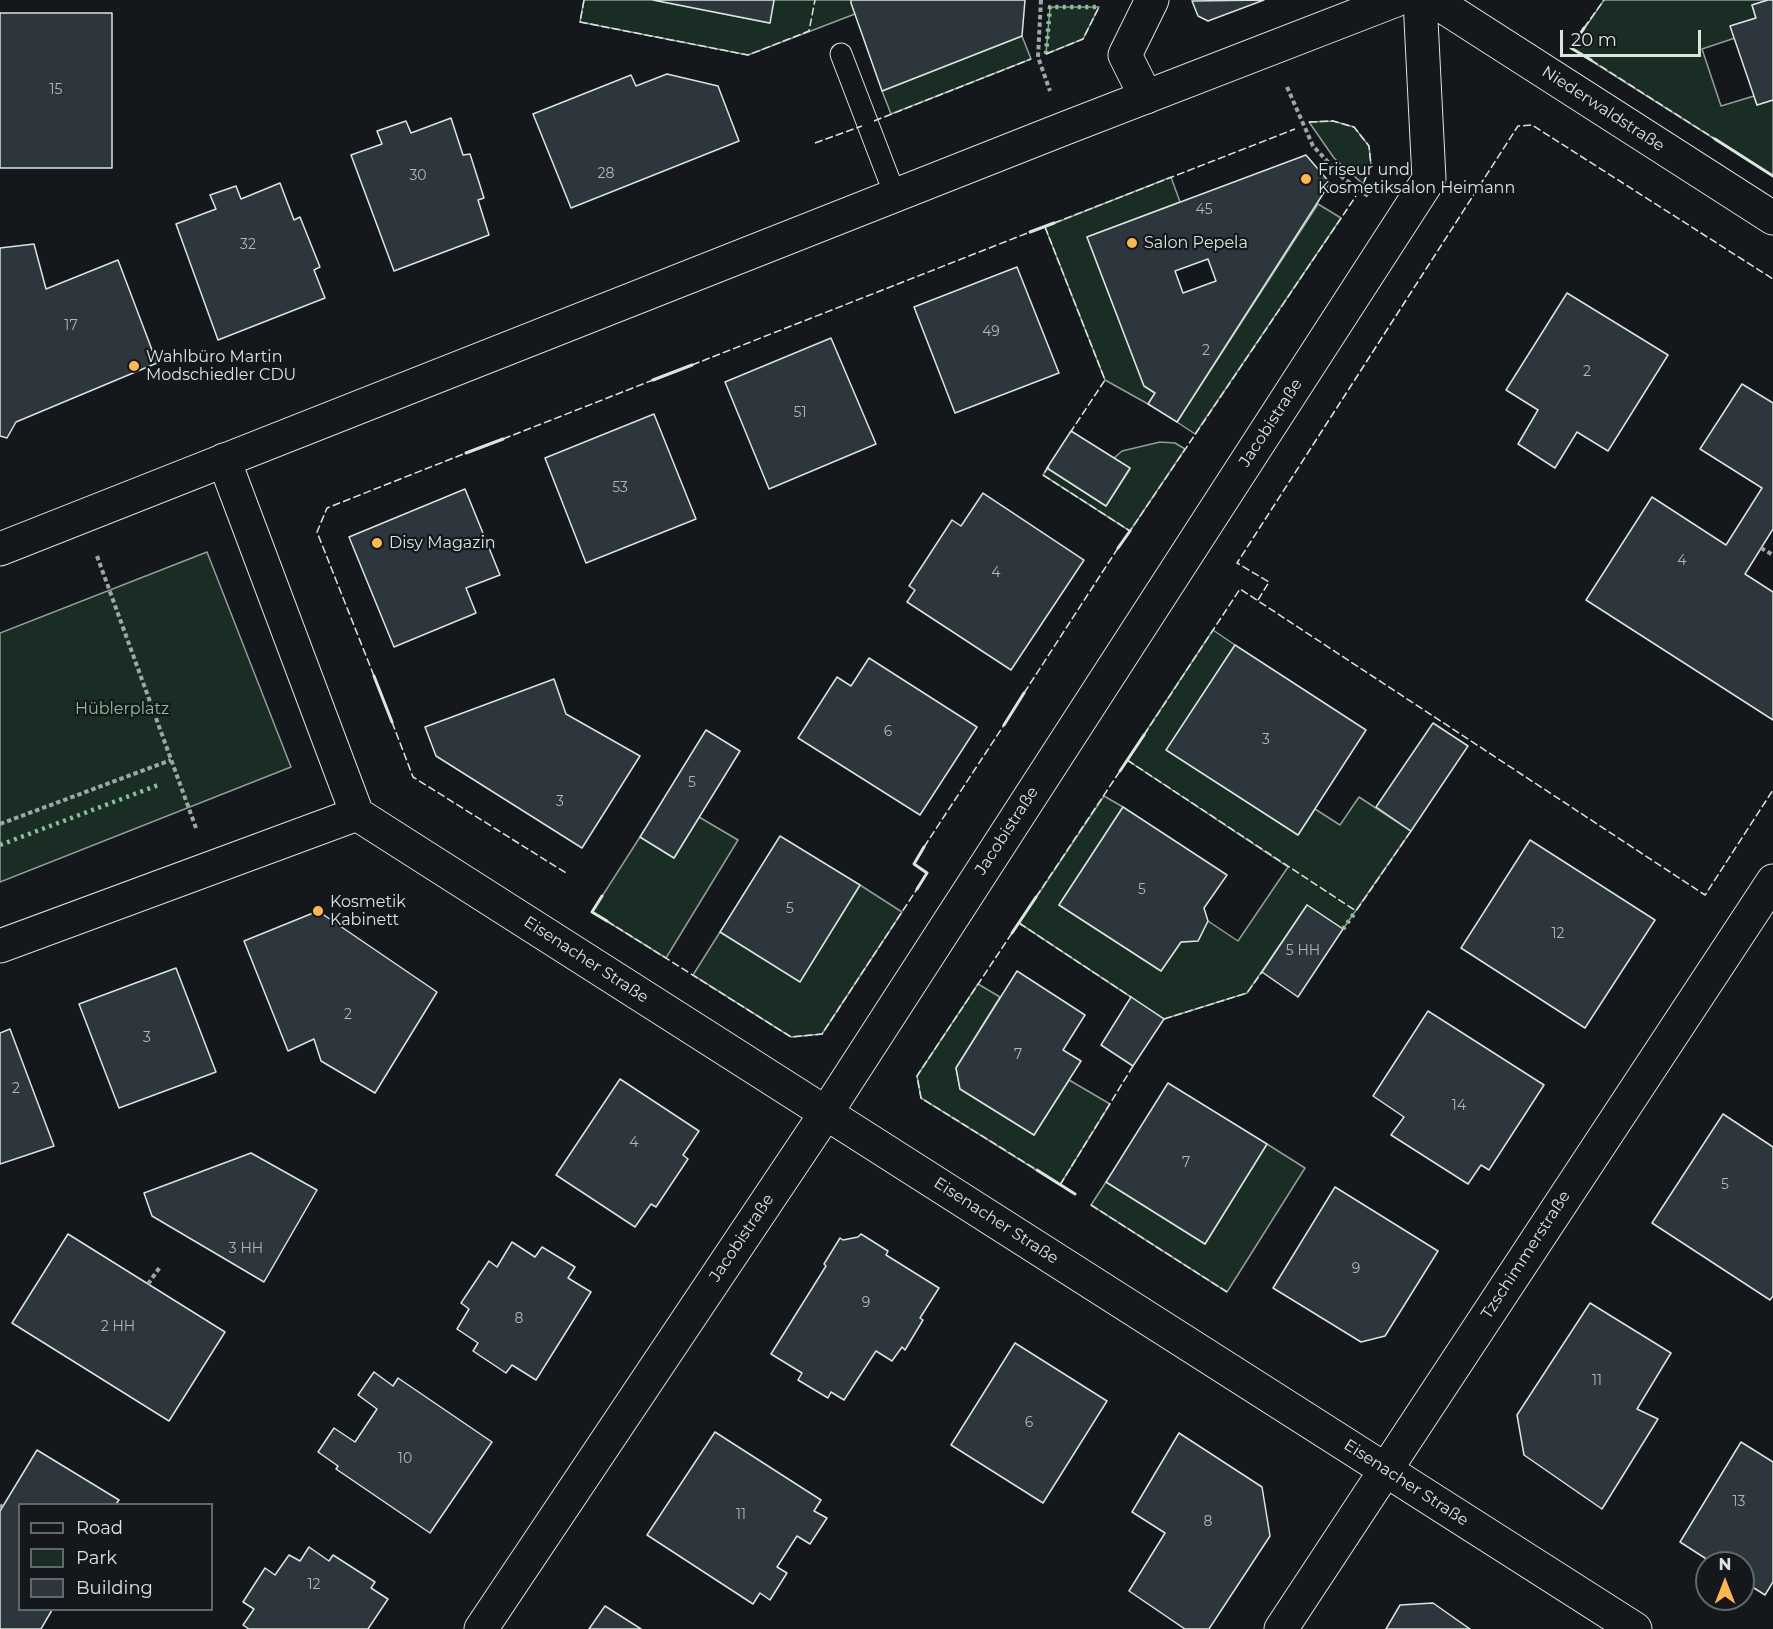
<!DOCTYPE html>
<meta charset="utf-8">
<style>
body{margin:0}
#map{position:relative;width:1773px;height:1629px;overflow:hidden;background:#14181c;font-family:Montserrat,sans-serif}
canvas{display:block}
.legend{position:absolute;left:18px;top:1503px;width:195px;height:108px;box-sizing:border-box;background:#14181c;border:2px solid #626a69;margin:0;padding:8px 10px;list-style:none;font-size:18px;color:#d8e6dc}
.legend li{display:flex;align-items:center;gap:12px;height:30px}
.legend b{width:30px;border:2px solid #626a69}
.north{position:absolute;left:1695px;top:1551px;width:60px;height:60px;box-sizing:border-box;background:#14181c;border:2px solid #626a69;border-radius:50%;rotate:0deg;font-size:16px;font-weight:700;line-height:24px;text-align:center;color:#d8e6dc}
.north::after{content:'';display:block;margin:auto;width:21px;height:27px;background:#ffb74d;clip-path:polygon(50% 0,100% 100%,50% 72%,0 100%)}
.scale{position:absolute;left:1560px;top:30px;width:141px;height:27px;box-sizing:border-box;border:3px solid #d8e6dc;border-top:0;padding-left:8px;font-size:18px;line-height:21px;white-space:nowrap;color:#d8e6dc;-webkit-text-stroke:4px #14181c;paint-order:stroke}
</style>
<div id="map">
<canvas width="1773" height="1629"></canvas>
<ul class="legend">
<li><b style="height:8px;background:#14181c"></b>Road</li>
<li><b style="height:16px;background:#1a2d24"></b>Park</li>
<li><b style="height:16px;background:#2c363c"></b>Building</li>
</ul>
<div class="north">N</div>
<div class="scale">20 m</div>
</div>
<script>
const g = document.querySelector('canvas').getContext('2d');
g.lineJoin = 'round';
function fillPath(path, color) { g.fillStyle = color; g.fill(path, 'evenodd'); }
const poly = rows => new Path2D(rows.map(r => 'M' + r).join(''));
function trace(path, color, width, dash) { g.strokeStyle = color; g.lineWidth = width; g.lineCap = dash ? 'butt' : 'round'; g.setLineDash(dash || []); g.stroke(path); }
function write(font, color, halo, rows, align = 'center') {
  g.font = font + ' Montserrat,sans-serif'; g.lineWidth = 4.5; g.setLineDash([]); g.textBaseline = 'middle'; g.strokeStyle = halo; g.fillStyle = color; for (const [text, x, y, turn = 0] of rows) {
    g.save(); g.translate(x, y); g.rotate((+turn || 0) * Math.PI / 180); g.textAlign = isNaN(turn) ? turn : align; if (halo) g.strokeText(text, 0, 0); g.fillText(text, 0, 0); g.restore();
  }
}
const green = poly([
 [584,0,653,0,769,23,774,0,851,0,855,14,748,55,580,22,584,0],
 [1604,0,1768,0,1752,5,1756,18,1731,26,1735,38,1702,49,1721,106,1754,96,1757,105,1773,100,1773,176,1571,48,1604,0],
 [1050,7,1099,7,1083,39,1046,54,1050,7],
 [1022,36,1031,59,891,114,882,91,1022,36],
 [1333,121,1354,127,1369,146,1371,165,1363,184,1334,158,1309,122,1333,121],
 [1171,177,1180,202,1087,237,1144,386,1155,393,1148,404,1105,380,1045,227,1171,177],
 [1318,204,1341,218,1195,434,1177,422,1318,204],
 [1160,442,1175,443,1185,449,1130,531,1043,475,1047,468,1106,506,1130,469,1114,458,1122,451,1160,442],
 [207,552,291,767,0,882,0,633,207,552],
 [1213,630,1235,645,1167,750,1298,835,1315,809,1340,825,1359,797,1411,831,1343,929,1307,905,1247,993,1164,1019,1019,923,1104,796,1123,807,1059,905,1161,971,1181,942,1198,941,1208,921,1238,941,1288,867,1127,760,1213,630],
 [699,817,738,840,666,958,592,912,640,837,674,858,699,817],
 [860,885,902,912,822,1034,791,1037,693,975,720,932,800,981,860,885],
 [978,984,1000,997,956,1068,960,1089,1034,1135,1069,1080,1110,1104,1060,1185,921,1098,917,1076,978,984],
 [1267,1144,1305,1168,1227,1292,1091,1205,1106,1182,1205,1244,1267,1144]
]);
fillPath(green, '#1a2d24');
trace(green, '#939e99', 1.5);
const building = poly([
 [653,0,774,0,770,23,653,0],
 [851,0,1025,0,1022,36,882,91,851,3,851,0],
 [1264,0,1208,21,1198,16,1192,1,1264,0],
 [1768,0,1773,0,1773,100,1757,105,1730,26,1756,18,1752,5,1768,0],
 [0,13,112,13,112,168,0,168,0,13],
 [667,74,718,86,739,141,571,208,533,114,631,75,636,86,667,74],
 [451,118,463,155,470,154,484,198,478,200,489,235,394,271,351,155,382,144,377,131,406,121,411,133,451,118],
 [1306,155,1330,183,1177,422,1148,404,1155,393,1144,386,1087,237,1306,155],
 [1208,259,1216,281,1183,293,1175,271,1208,259],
 [280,183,294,220,300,217,320,267,314,270,325,298,218,340,176,224,216,209,210,195,236,186,241,199,280,183],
 [34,244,46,289,118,260,157,363,16,422,7,438,0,436,0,248,34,244],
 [1017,267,1059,373,955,413,914,307,1017,267],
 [1567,293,1668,355,1608,451,1577,432,1555,468,1518,444,1538,410,1506,390,1567,293],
 [831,338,876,444,769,489,725,382,831,338],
 [1742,384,1773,403,1773,529,1745,574,1773,592,1773,720,1586,600,1652,497,1726,545,1762,488,1700,449,1742,384],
 [654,414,696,519,586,563,545,458,654,414],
 [1071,431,1130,468,1106,506,1047,468,1071,431],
 [465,489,500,575,466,588,476,613,394,647,349,537,465,489],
 [983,493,1084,560,1011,670,907,602,915,590,909,586,952,520,961,526,983,493],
 [1235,645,1366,730,1298,835,1166,750,1235,645],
 [869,658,977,727,920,815,798,738,837,677,851,686,869,658],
 [554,679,566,714,640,756,582,848,436,756,425,727,554,679],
 [1433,723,1468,746,1411,831,1376,807,1433,723],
 [706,730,740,751,674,858,640,837,706,730],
 [1123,807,1227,875,1204,908,1208,921,1198,941,1181,942,1161,971,1059,905,1123,807],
 [780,836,860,885,800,982,720,932,780,836],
 [1530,840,1655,920,1585,1028,1461,948,1530,840],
 [1307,905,1343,929,1298,997,1262,972,1307,905],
 [318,911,437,992,375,1093,321,1061,314,1039,288,1051,244,941,318,911],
 [176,968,216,1072,119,1108,79,1004,176,968],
 [1017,971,1085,1015,1063,1050,1081,1061,1034,1135,960,1089,956,1068,1017,971],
 [1131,997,1164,1019,1133,1066,1101,1045,1131,997],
 [1428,1011,1544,1085,1489,1170,1481,1165,1468,1184,1391,1135,1404,1117,1373,1096,1428,1011],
 [10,1029,54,1146,0,1164,0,1033,10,1029],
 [620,1079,699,1131,683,1155,688,1159,656,1207,651,1204,635,1227,556,1175,620,1079],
 [1168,1083,1267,1144,1205,1244,1106,1182,1168,1083],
 [1723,1114,1773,1147,1773,1296,1770,1300,1652,1223,1723,1114],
 [251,1153,317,1190,264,1282,152,1216,144,1193,251,1153],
 [1335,1187,1438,1251,1385,1336,1361,1342,1273,1288,1335,1187],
 [68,1234,225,1332,169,1421,12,1323,68,1234],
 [861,1234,888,1251,886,1255,939,1288,920,1318,923,1320,905,1350,902,1347,892,1361,876,1351,844,1400,831,1392,828,1398,798,1380,802,1373,771,1354,826,1266,824,1264,840,1238,843,1240,858,1237,861,1234],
 [512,1242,535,1257,542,1247,575,1267,568,1278,591,1292,536,1380,512,1365,506,1373,473,1351,478,1343,457,1329,469,1309,461,1303,489,1261,497,1267,512,1242],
 [1590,1303,1671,1353,1637,1409,1658,1419,1602,1509,1524,1455,1517,1415,1590,1303],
 [1015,1343,1107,1401,1043,1503,951,1445,1015,1343],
 [374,1372,393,1386,398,1378,492,1442,430,1533,336,1469,338,1466,318,1452,334,1428,355,1442,377,1409,358,1395,374,1372],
 [715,1432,821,1500,814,1511,827,1518,810,1544,797,1536,777,1567,787,1573,770,1600,760,1593,753,1604,647,1535,715,1432],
 [1179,1433,1262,1487,1270,1536,1209,1629,1185,1629,1129,1591,1165,1533,1132,1512,1179,1433],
 [1741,1442,1773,1462,1773,1582,1765,1595,1743,1581,1743,1563,1708,1563,1708,1560,1680,1542,1741,1442],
 [37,1450,119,1500,116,1504,20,1504,20,1610,52,1610,41,1629,0,1629,0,1511,37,1450],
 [309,1547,329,1561,333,1555,375,1582,371,1588,388,1599,368,1629,249,1629,243,1625,254,1609,243,1602,265,1568,275,1575,289,1555,300,1561,309,1547],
 [1433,1603,1470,1629,1386,1629,1400,1605,1433,1603],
 [605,1606,641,1629,589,1629,605,1606]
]);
fillPath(building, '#2c363c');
trace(building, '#d8e6dc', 1.5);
const lane = poly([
 [841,54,895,195]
]);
const street = poly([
 [1433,0,1773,218],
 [1146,97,1125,55,1152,0],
 [357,814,1635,1629],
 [0,946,357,814,224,460],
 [481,1629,826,1113,1429,179,1420,0],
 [1281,1629,1773,881]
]);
const secondary = poly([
 [0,549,1063,129,1396,0]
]);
trace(lane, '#d8e6dc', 23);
trace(street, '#d8e6dc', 35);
trace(secondary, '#d8e6dc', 35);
trace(poly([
 [1041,0,1038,57,1050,91],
 [1287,87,1313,146,1342,177,1368,196],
 [1761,548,1773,555],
 [97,556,196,828],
 [0,824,171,760],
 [148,1284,160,1267],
 [0,1505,2,1507]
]), '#9da8a2', 4, [4.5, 3]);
trace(lane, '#14181c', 21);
trace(street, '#14181c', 33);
trace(secondary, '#14181c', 33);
trace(poly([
 [1046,54,1050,7,1099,7],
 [0,845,161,784],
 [1343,929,1356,911]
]), '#8ac095', 4.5, [3, 4.5]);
trace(poly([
 [584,0,580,22,748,55,809,31,815,0],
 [1584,28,1604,0],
 [1046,54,1083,39,1099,7],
 [1591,60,1715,139],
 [874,121,1031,59],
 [1309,122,1333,121,1354,127,1369,146,1371,165,1363,184],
 [815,143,862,126],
 [1054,223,1295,129],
 [1045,227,1105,380,1070,433],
 [692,365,1030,232],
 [503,439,653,380],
 [1049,466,1043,475,1130,531,1356,196],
 [1258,600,1269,582,1237,563,1518,126,1532,125,1773,279],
 [374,676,317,532,327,508,466,453],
 [1024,693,1118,548],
 [392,722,413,777,566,873],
 [1144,735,1240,589,1705,895,1773,790],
 [1127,760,1356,911,1411,831],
 [924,847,1004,725],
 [1036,897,1120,771],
 [607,921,791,1037,822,1034,917,889],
 [1019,923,1131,997],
 [1012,933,917,1076,921,1098,1037,1170],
 [1164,1019,1247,993,1262,972],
 [1060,1185,1133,1066],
 [1091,1205,1227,1292]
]), '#d8e6dc', 1.5, [8, 3]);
trace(poly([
 [1584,28,1571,48,1591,60],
 [1715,139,1773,176],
 [1030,232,1054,223],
 [653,380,692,365],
 [466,453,503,439],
 [1118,548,1130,531],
 [374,676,392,722],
 [1004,725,1024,693],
 [1120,771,1144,735],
 [917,889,927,873,914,864,924,847],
 [602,896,592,912,607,921],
 [1012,933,1036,897],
 [1037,1170,1075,1194]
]), '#d8e6dc', 3);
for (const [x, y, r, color] of [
 [1306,179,6,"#ffb74d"],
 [1132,243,6,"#ffb74d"],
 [134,366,6,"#ffb74d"],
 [377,543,6,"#ffb74d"],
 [318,911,6,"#ffb74d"]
]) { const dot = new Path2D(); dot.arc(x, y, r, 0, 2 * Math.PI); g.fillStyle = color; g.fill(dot); trace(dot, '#14181c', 2); }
write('14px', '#adbab4', null, [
 ["15",56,90],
 ["28",606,174],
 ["30",418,176],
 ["45",1204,210],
 ["32",248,245],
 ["17",71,326],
 ["49",991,332],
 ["2",1206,351],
 ["2",1587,372],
 ["51",800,413],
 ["53",620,488],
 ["4",1682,561],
 ["4",996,573],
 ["6",888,732],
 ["3",1266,740],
 ["5",692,783],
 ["3",560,802],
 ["5",1142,890],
 ["5",790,909],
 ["12",1558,934],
 ["5 HH",1303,951],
 ["2",348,1015],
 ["3",147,1038],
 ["7",1018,1055],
 ["2",16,1089],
 ["14",1459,1106],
 ["4",634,1143],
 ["7",1186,1163],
 ["5",1725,1185],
 ["3 HH",246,1249],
 ["9",1356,1269],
 ["9",866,1303],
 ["8",519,1319],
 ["2 HH",118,1327],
 ["11",1597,1381],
 ["6",1029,1423],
 ["10",405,1459],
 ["13",1739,1502],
 ["11",741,1515],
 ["8",1208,1522],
 ["12",314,1585]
]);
write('16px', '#d8e6dc', '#14181c', [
 ["Niederwaldstraße",1603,109,33],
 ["Jacobistraße",1271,423,-57],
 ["Jacobistraße",1007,831,-57],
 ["Eisenacher Straße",586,960,33],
 ["Eisenacher Straße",996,1221,33],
 ["Jacobistraße",742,1238,-56],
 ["Tzschimmerstraße",1526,1255,-57],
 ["Eisenacher Straße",1406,1483,33]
]);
write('16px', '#d8e6dc', '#14181c', [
 ["Friseur und",1318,170],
 ["Kosmetiksalon Heimann",1318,188],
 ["Salon Pepela",1144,243],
 ["Wahlbüro Martin",146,357],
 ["Modschiedler CDU",146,375],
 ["Disy Magazin",389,543],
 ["Kosmetik",330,902],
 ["Kabinett",330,920]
], 'left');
write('16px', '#8ac095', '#14181c', [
 ["Hüblerplatz",122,709]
]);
</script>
